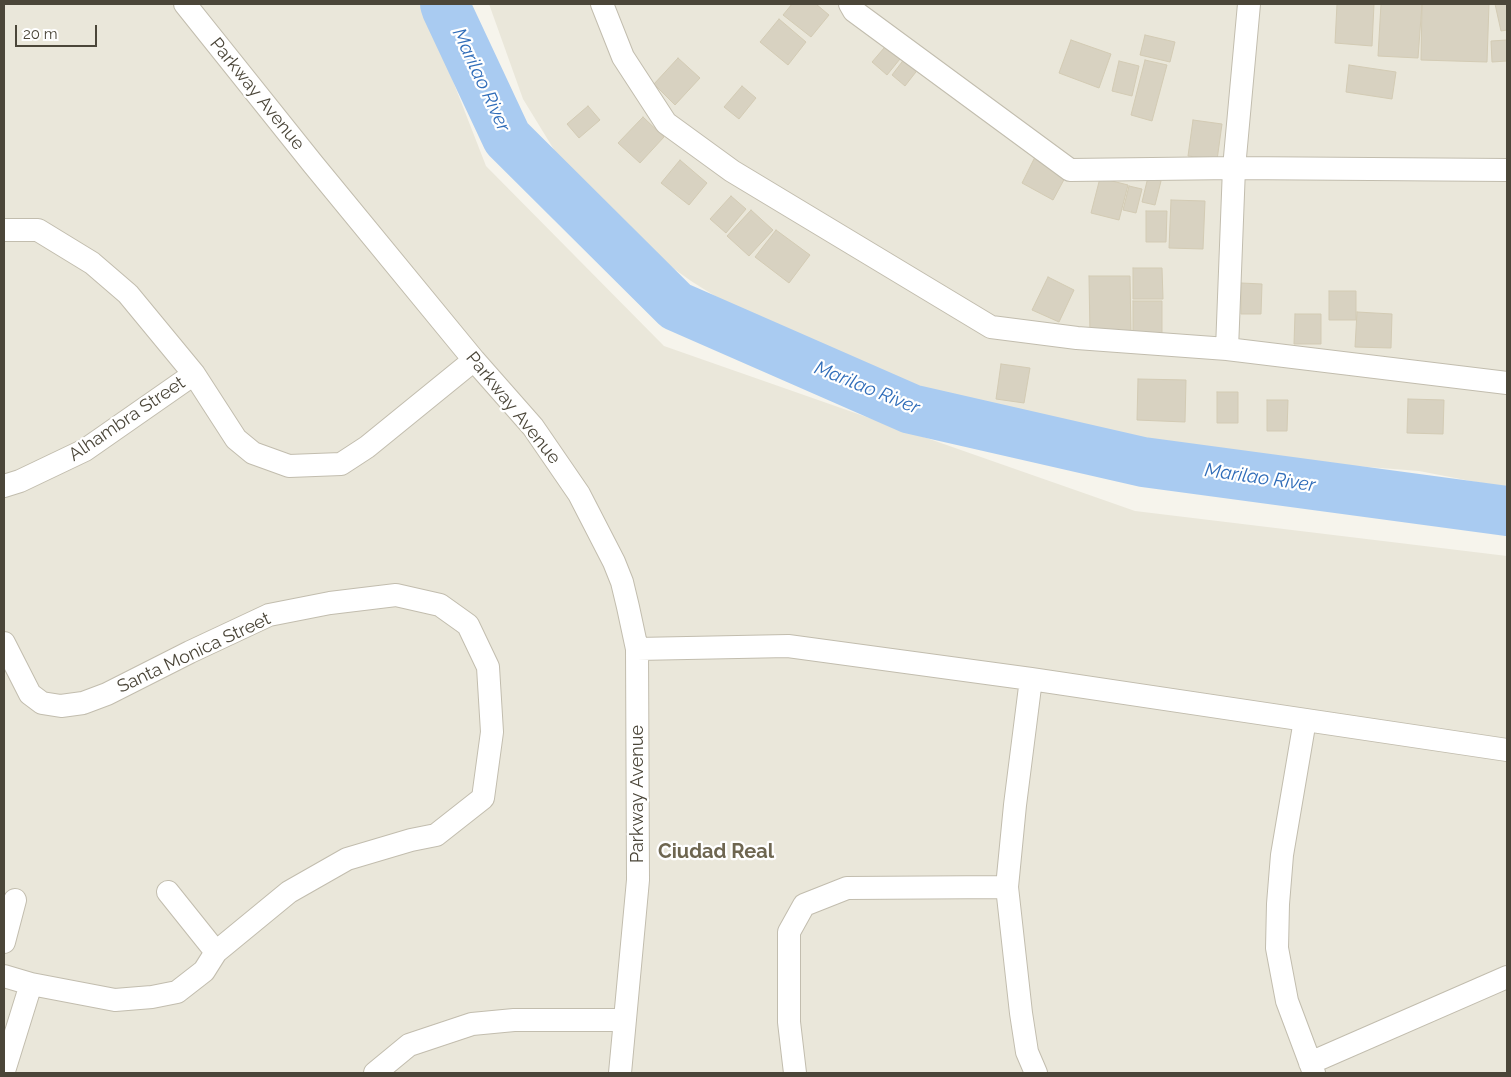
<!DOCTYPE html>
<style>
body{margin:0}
#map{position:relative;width:1511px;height:1077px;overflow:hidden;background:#f6f4ec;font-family:Raleway,sans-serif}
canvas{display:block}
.frame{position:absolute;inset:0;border:5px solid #4b4639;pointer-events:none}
.scale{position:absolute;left:15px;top:25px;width:82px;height:22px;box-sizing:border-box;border:2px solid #4b4639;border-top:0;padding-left:6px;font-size:15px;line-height:18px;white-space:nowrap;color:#4b4639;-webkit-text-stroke:4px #fff;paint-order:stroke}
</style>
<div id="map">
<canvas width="1511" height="1077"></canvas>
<div class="frame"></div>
<div class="scale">20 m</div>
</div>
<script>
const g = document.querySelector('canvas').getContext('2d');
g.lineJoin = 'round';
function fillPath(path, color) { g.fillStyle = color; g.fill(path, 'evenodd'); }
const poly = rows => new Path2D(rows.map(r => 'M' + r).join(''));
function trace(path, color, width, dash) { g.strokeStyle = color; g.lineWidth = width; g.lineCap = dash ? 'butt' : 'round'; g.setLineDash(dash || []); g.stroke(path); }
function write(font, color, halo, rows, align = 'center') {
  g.font = font + ' Raleway,sans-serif'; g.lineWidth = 4.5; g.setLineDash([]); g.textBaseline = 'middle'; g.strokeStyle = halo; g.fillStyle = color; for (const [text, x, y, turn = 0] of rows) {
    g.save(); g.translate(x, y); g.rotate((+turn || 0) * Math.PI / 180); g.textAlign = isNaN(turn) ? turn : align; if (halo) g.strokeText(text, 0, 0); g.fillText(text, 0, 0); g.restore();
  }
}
fillPath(poly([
 [4,4,423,4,486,166,664,346,1135,511,1507,556,1507,1073,4,1073],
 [489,4,1507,4,1507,488,1419,471,1151,450,1025,422,939,399,880,378,766,328,691,281,631,238,564,166,523,99]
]), '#eae7da');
trace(poly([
 [445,4,447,10,507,138,676,306,911,409,1143,462,1507,511]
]), '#a9cbf1', 50);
const building = poly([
 [792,4,816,4,829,15,811,37,783,15,792,4],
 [1337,4,1374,4,1372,46,1335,43,1337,4],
 [1381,4,1422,4,1418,58,1378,56,1381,4],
 [1422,4,1489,4,1487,62,1421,60,1422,4],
 [1495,4,1507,4,1507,30,1501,31,1495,4],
 [779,19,806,42,788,65,760,42,779,19],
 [1145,35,1175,42,1170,62,1140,55,1145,35],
 [1071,40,1111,54,1099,88,1059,73,1071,40],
 [1507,40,1507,61,1492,62,1491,41,1507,40],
 [890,41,904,54,887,75,872,62,890,41],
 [678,58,700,78,675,105,654,84,678,58],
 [905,58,919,68,905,86,892,75,905,58],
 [1145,60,1167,65,1152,121,1131,115,1145,60],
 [1119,61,1139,66,1132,96,1112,91,1119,61],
 [1349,65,1396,72,1392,99,1346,92,1349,65],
 [742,86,756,98,739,119,724,107,742,86],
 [588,106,600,120,579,138,567,124,588,106],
 [643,117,664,137,640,163,618,143,643,117],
 [1193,120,1222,124,1217,160,1188,156,1193,120],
 [1035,157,1067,174,1053,200,1022,183,1035,157],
 [680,160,707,183,689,205,661,183,680,160],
 [1148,177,1161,181,1155,205,1142,202,1148,177],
 [1100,178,1128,185,1119,220,1091,213,1100,178],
 [1129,186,1142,189,1136,213,1123,210,1129,186],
 [731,196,746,209,726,233,710,219,731,196],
 [1171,200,1205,201,1203,249,1169,248,1171,200],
 [751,210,773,230,749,256,727,236,751,210],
 [1146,211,1167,211,1166,242,1146,242,1146,211],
 [776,230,810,255,789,283,755,257,776,230],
 [1133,268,1162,268,1163,299,1133,299,1133,268],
 [1089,276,1130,276,1131,333,1090,334,1089,276],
 [1048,277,1074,290,1059,322,1032,310,1048,277],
 [1241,283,1262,284,1261,314,1241,314,1241,283],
 [1329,291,1356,291,1356,320,1329,320,1329,291],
 [1133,301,1162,301,1162,337,1133,336,1133,301],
 [1357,312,1392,314,1391,348,1355,347,1357,312],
 [1295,314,1321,314,1321,344,1294,344,1295,314],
 [1001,364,1030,368,1024,403,996,399,1001,364],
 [1138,379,1186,380,1185,422,1137,420,1138,379],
 [1217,392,1238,392,1238,423,1217,423,1217,392],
 [1408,399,1444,400,1443,434,1407,433,1408,399],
 [1267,400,1288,400,1287,431,1267,431,1267,400]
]);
fillPath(building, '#d8d2c1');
trace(building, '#d3cbb4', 1);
const minor = poly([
 [185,4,313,164,474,360,533,427,579,494,614,562,622,582,628,607,637,649,638,880,620,1073],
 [602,4,623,57,666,123,732,171,991,327,1077,338,1227,349,1507,383],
 [850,4,854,11,1070,170,1234,168,1507,170],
 [4,230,38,230,92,263,128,294,194,374,236,439,253,453,289,466,341,464,367,447,474,360],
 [1227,349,1234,168,1249,4],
 [4,486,20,481,85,450,194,374],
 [4,643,30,694,42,703,61,706,83,703,107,694,190,652,269,615,330,603,396,595,440,605,468,625,488,667,492,732,483,798,436,835,411,840,347,859,289,892,216,952,204,971,177,992,152,997,115,1000,31,984,4,976],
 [637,649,788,646,1031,679,1507,750],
 [1031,679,1015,805,1007,887,1021,1013,1027,1052,1036,1073],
 [1305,720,1282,855,1278,904,1277,948,1287,1001,1314,1073],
 [168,892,216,952],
 [4,942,15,900],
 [1310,1063,1507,977],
 [4,1071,31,984],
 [375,1073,409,1045,472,1024,514,1020,625,1020],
 [795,1073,789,1022,789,932,804,905,847,888,1007,887]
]);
trace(minor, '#c2bdae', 24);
trace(minor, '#fff', 22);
write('18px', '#4b4639', '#fff', [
 ["Parkway Avenue",257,94,51],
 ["Parkway Avenue",513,408,51],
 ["Alhambra Street",127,419,-34],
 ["Santa Monica Street",194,653,-25],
 ["Parkway Avenue",638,794,-90]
]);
write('italic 19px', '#306db9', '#fff', [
 ["Marilao River",481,80,65],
 ["Marilao River",867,388,22],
 ["Marilao River",1260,478,8]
]);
write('bold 20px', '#6e6650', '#fff', [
 ["Ciudad Real",716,852]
]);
</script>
